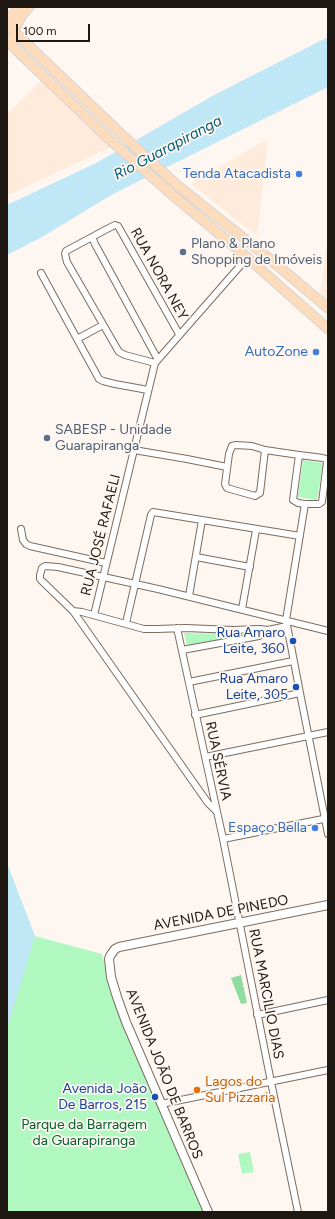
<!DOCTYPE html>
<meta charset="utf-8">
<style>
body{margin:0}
#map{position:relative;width:335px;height:1219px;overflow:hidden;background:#fef7f1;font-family:Figtree,sans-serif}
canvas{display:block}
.frame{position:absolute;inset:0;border:8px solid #1e1712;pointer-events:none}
.scale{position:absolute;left:16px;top:24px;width:74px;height:18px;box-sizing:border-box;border:2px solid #1e1712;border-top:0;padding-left:5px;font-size:12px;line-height:14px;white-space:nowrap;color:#1e1712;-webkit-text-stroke:3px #fef7f1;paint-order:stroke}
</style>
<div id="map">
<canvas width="335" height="1219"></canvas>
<div class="frame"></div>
<div class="scale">100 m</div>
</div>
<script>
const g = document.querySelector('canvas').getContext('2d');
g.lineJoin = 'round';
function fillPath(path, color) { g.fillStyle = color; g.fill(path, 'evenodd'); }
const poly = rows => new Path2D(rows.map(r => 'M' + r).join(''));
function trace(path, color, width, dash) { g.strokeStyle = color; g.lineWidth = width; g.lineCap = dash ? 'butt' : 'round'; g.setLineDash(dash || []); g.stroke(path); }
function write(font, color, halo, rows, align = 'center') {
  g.font = font + ' Figtree,sans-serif'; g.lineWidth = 3.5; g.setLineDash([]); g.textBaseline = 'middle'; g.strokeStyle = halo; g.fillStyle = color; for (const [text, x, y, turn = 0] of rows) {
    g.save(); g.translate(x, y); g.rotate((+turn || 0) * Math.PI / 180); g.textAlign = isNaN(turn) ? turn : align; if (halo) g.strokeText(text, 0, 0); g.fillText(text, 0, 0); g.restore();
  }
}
fillPath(poly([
 [43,79,109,142,111,147,9,195,7,194,7,114],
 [268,139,257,236,191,184],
 [328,239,328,301,320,293]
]), '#ffebdb');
fillPath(poly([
 [303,460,323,463,317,500,298,497],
 [184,633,227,634,247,634,187,646],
 [25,911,35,936,102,954,113,997,155,1100,204,1212,7,1212,7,953],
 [250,1152,254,1172,242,1174,238,1154]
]), '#b0f7c0');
fillPath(poly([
 [241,975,247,1003,241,1004,231,978]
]), '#8edca0');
fillPath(poly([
 [328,37,328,87,113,194,42,237,7,255,7,205,98,162,214,95],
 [7,863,35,936,7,1029]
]), '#c0e7f6');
const street = poly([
 [92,237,95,244,157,358],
 [41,273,99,379,103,381,115,384,148,390],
 [77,339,103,325],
 [155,363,125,355,119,352,67,262,65,254,66,251,107,229,115,225,118,226,179,334],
 [134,450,187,459,227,467],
 [265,450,260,493,255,496,227,488,225,484,229,454,232,446,236,445,252,446,265,450,299,455,323,458,326,459,327,462,322,502,319,504,305,504,298,503,293,500,299,455],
 [305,504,286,620,300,693,328,834],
 [21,529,23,540,26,544,30,546,106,563],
 [196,557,250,567],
 [189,596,202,520],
 [242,609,256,530],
 [73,611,208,803,217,812],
 [94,615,155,363,247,258],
 [126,623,151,515,153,512,300,536],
 [287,626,268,630,260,629,233,630,186,628,157,629,144,629,82,612,73,611,43,582,40,579,40,575,42,568,45,566,58,567,158,589,328,631],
 [177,628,223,839,271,1082,298,1212],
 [182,650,259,636,268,630],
 [189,682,293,661],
 [195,715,300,693],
 [205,757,328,732],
 [223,839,328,818],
 [257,1015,328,1000],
 [161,1104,328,1070]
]);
const secondary = poly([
 [208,1212,126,1022,117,997,111,977,109,959,110,956,115,949,119,947,328,905]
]);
const primary = poly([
 [7,25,121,134,177,185,271,260,328,308],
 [8,25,12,15,19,7],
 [14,38,14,32,17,24,22,15,29,7],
 [7,41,109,139,143,169,176,198,241,252,328,329]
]);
trace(street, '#7c6c5f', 8);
trace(secondary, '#7c6c5f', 10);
trace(primary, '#d6d5d4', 11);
trace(street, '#fff', 6);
trace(secondary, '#fff', 8);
trace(primary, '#fddcbe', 9);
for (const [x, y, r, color] of [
 [299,174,4,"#3f7fe0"],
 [183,252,4,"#5c6f8a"],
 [316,352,4,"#3f7fe0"],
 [47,438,4,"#5c6f8a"],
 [293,641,4,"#1a4fb4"],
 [296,687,4,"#1a4fb4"],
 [315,828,4,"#3f7fe0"],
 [197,1090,4,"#e8710a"],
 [155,1097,4,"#1a4fb4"]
]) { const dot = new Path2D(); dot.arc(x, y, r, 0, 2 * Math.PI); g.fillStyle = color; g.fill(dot); trace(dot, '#fef7f1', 1.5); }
write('14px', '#366cbe', '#fef7f1', [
 ["Tenda Atacadista",291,174],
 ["AutoZone",308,352],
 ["Espaço Bella",307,828]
], 'right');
write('14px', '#4e5e75', '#fef7f1', [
 ["Plano & Plano",191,244],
 ["Shopping de Imóveis",191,260],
 ["SABESP - Unidade",55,430],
 ["Guarapiranga",55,446]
], 'left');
write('14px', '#1e1712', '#fef7f1', [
 ["RUA NORA NEY",159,274,61],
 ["RUA JOSÉ RAFAELI",101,535,-76],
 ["RUA SÉRVIA",218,761,78],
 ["AVENIDA DE PINEDO",221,913,-11],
 ["RUA MARCILIO DIAS",266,994,79],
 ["AVENIDA JOÃO DE BARROS",164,1074,68]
]);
write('14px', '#164399', '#fef7f1', [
 ["Rua Amaro",285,633],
 ["Leite, 360",285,649],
 ["Rua Amaro",288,679],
 ["Leite, 305",288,695],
 ["Avenida João",147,1089],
 ["De Barros, 215",147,1105]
], 'right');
write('14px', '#c56008', '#fef7f1', [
 ["Lagos do",205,1082],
 ["Sul Pizzaria",205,1098]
], 'left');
write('14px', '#04612d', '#fef7f1', [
 ["Parque da Barragem",84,1125],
 ["da Guarapiranga",84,1141]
]);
write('italic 15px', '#00607a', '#fef7f1', [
 ["Rio Guarapiranga",168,148,-28]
]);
</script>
